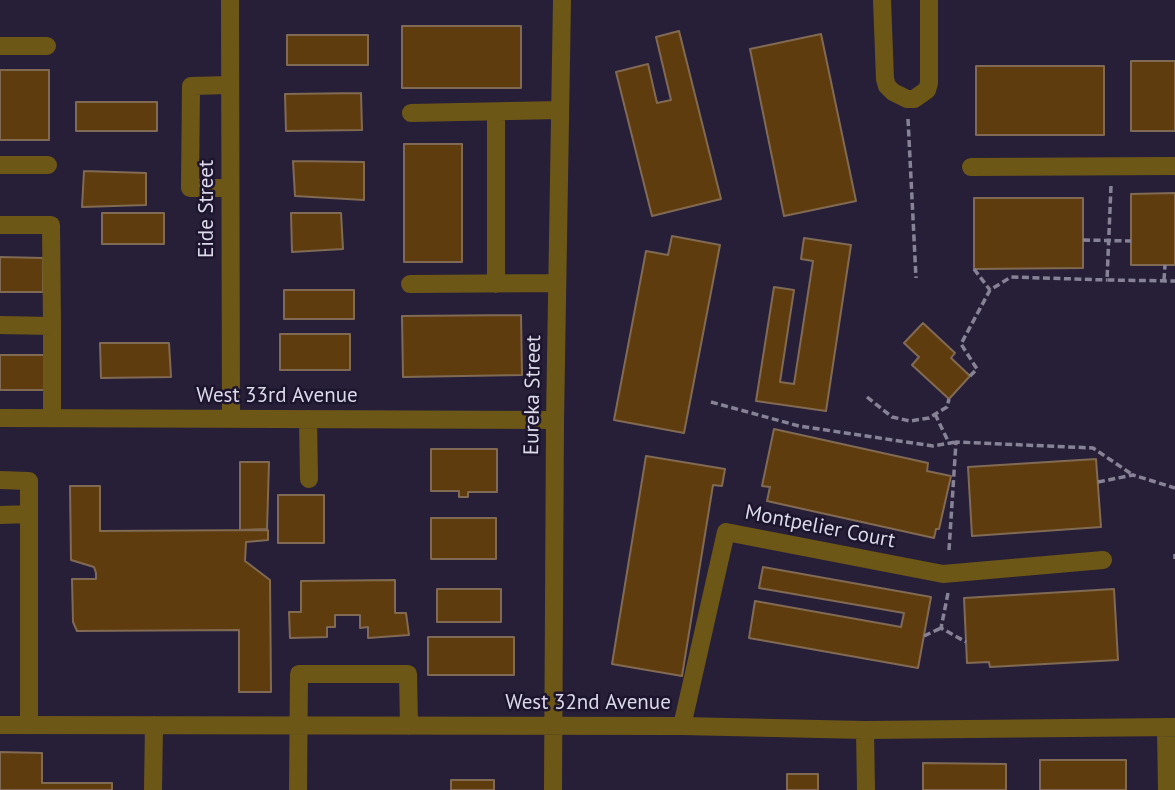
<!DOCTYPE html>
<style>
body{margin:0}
canvas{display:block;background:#261f37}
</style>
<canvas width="1175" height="790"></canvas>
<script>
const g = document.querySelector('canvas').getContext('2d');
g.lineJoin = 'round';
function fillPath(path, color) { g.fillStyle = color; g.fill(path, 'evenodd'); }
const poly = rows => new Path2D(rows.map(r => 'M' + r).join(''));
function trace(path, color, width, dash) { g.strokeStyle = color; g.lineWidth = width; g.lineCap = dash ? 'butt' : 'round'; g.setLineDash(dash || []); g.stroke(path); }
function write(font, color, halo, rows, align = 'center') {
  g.font = font + ' "PT Sans",sans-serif'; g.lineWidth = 5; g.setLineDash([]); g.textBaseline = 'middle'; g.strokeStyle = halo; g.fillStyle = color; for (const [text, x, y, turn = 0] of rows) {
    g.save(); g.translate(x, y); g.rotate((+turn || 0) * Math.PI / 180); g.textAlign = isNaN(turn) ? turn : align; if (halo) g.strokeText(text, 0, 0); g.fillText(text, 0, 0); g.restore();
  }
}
const building = poly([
 [402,26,521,26,521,88,402,88,402,26],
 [679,31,721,199,652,216,616,72,648,64,657,103,671,100,656,37,679,31],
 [821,34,856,201,784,216,750,49,821,34],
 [287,35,368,35,368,65,287,65,287,35],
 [1131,61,1175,61,1175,131,1131,131,1131,61],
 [976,66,1104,66,1104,135,976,135,976,66],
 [0,70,49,70,49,140,0,140,0,70],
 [361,93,362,130,286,131,285,94,361,93],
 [76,102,157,102,157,131,76,131,76,102],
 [404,144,462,144,462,262,404,262,404,144],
 [293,161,364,162,364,200,295,196,293,161],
 [84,171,146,173,146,205,82,207,84,171],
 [1175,193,1175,265,1131,265,1131,194,1175,193],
 [974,198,1083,198,1083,268,974,269,974,198],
 [102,213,164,213,164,244,102,244,102,213],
 [291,213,341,213,343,249,292,252,291,213],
 [672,236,720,245,684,433,614,420,646,251,668,255,672,236],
 [804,238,851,245,826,411,756,401,774,287,794,290,780,382,794,384,813,261,801,259,804,238],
 [0,257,43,258,43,292,0,292,0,257],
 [284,290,354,290,354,319,284,319,284,290],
 [521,315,522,375,403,377,402,316,521,315],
 [923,323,955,353,951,358,970,376,949,399,912,365,919,357,904,343,923,323],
 [280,334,350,334,350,370,280,370,280,334],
 [100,343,169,343,171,377,101,378,100,343],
 [0,355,44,355,44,390,0,390,0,355],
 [774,429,928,463,927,471,951,476,939,529,936,529,934,538,767,501,770,487,762,486,774,429],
 [431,449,497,449,497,492,468,492,468,497,459,497,459,491,431,491,431,449],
 [646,456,725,469,722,486,713,485,682,676,612,664,646,456],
 [1096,459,1101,527,972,536,968,467,1096,459],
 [240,462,269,462,267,529,240,530,240,462],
 [70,486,100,486,100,531,268,530,268,540,246,542,245,561,270,580,271,692,239,692,239,630,77,631,73,622,72,579,96,579,96,573,94,567,71,560,70,486],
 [278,495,324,495,324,543,278,543,278,495],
 [431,518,496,518,496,559,431,559,431,518],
 [763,567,931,597,918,668,749,638,755,601,901,627,904,613,759,588,763,567],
 [395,580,395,613,406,613,409,635,368,638,368,627,360,628,360,615,335,615,335,627,327,627,327,637,290,638,289,612,301,612,301,581,395,580],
 [437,589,501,589,501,622,437,622,437,589],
 [1114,589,1118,660,990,667,989,662,967,663,964,598,1114,589],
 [428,637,514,637,514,675,428,675,428,637],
 [0,752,42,753,42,783,112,783,112,790,0,790,0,752],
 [1040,760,1126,760,1126,790,1040,790,1040,760],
 [923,763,1006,764,1006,790,923,790,923,763],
 [787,774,818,774,818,790,787,790,787,774],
 [451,780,494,780,494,790,451,790,451,780]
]);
fillPath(building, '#5f3c0d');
trace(building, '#816a53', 2);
trace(poly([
 [908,119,916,278],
 [1111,186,1107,280,1175,281],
 [1083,240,1131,241],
 [974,269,990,290],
 [1164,280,1165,265],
 [970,376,977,369,961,344,990,290,1011,277,1107,280],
 [867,397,892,417,910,421,929,418,947,407,949,399],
 [711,402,799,426,933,446,956,442],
 [935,414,949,443],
 [1098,482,1133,475,1175,488],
 [949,550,956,442,1093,448,1133,475],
 [1175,554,1175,559],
 [948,593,941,628,966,642],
 [924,636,941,628]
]), '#878296', 3.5, [7, 3.5]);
trace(poly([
 [230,0,231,419],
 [882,0,885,79,887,86,893,92,907,99,914,99,927,90,929,83,929,0],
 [0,46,47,46],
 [230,85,191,86,190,188,230,188],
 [496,112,496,284],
 [411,113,560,110],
 [0,165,48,165],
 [971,167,1175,166],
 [0,225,51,225,52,326,0,325],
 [410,284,557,283],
 [52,326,52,418],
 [0,418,555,420],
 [308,419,309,479],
 [0,480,29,481,29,725],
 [0,515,29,514],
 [0,725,682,726,865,730,1175,727],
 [682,726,726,532,943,574,1103,560],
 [1166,727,1167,790],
 [865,730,866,790],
 [153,790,154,725],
 [298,790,299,674,408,674,409,726],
 [553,790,555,420,562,0]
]), '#6d5717', 18);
write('21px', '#dcd9e9', '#1c152d', [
 ["Eide Street",207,209,-90],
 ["Eureka Street",533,395,-89],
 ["West 33rd Avenue",277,396],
 ["Montpelier Court",820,527,11],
 ["West 32nd Avenue",588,703]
]);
</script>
